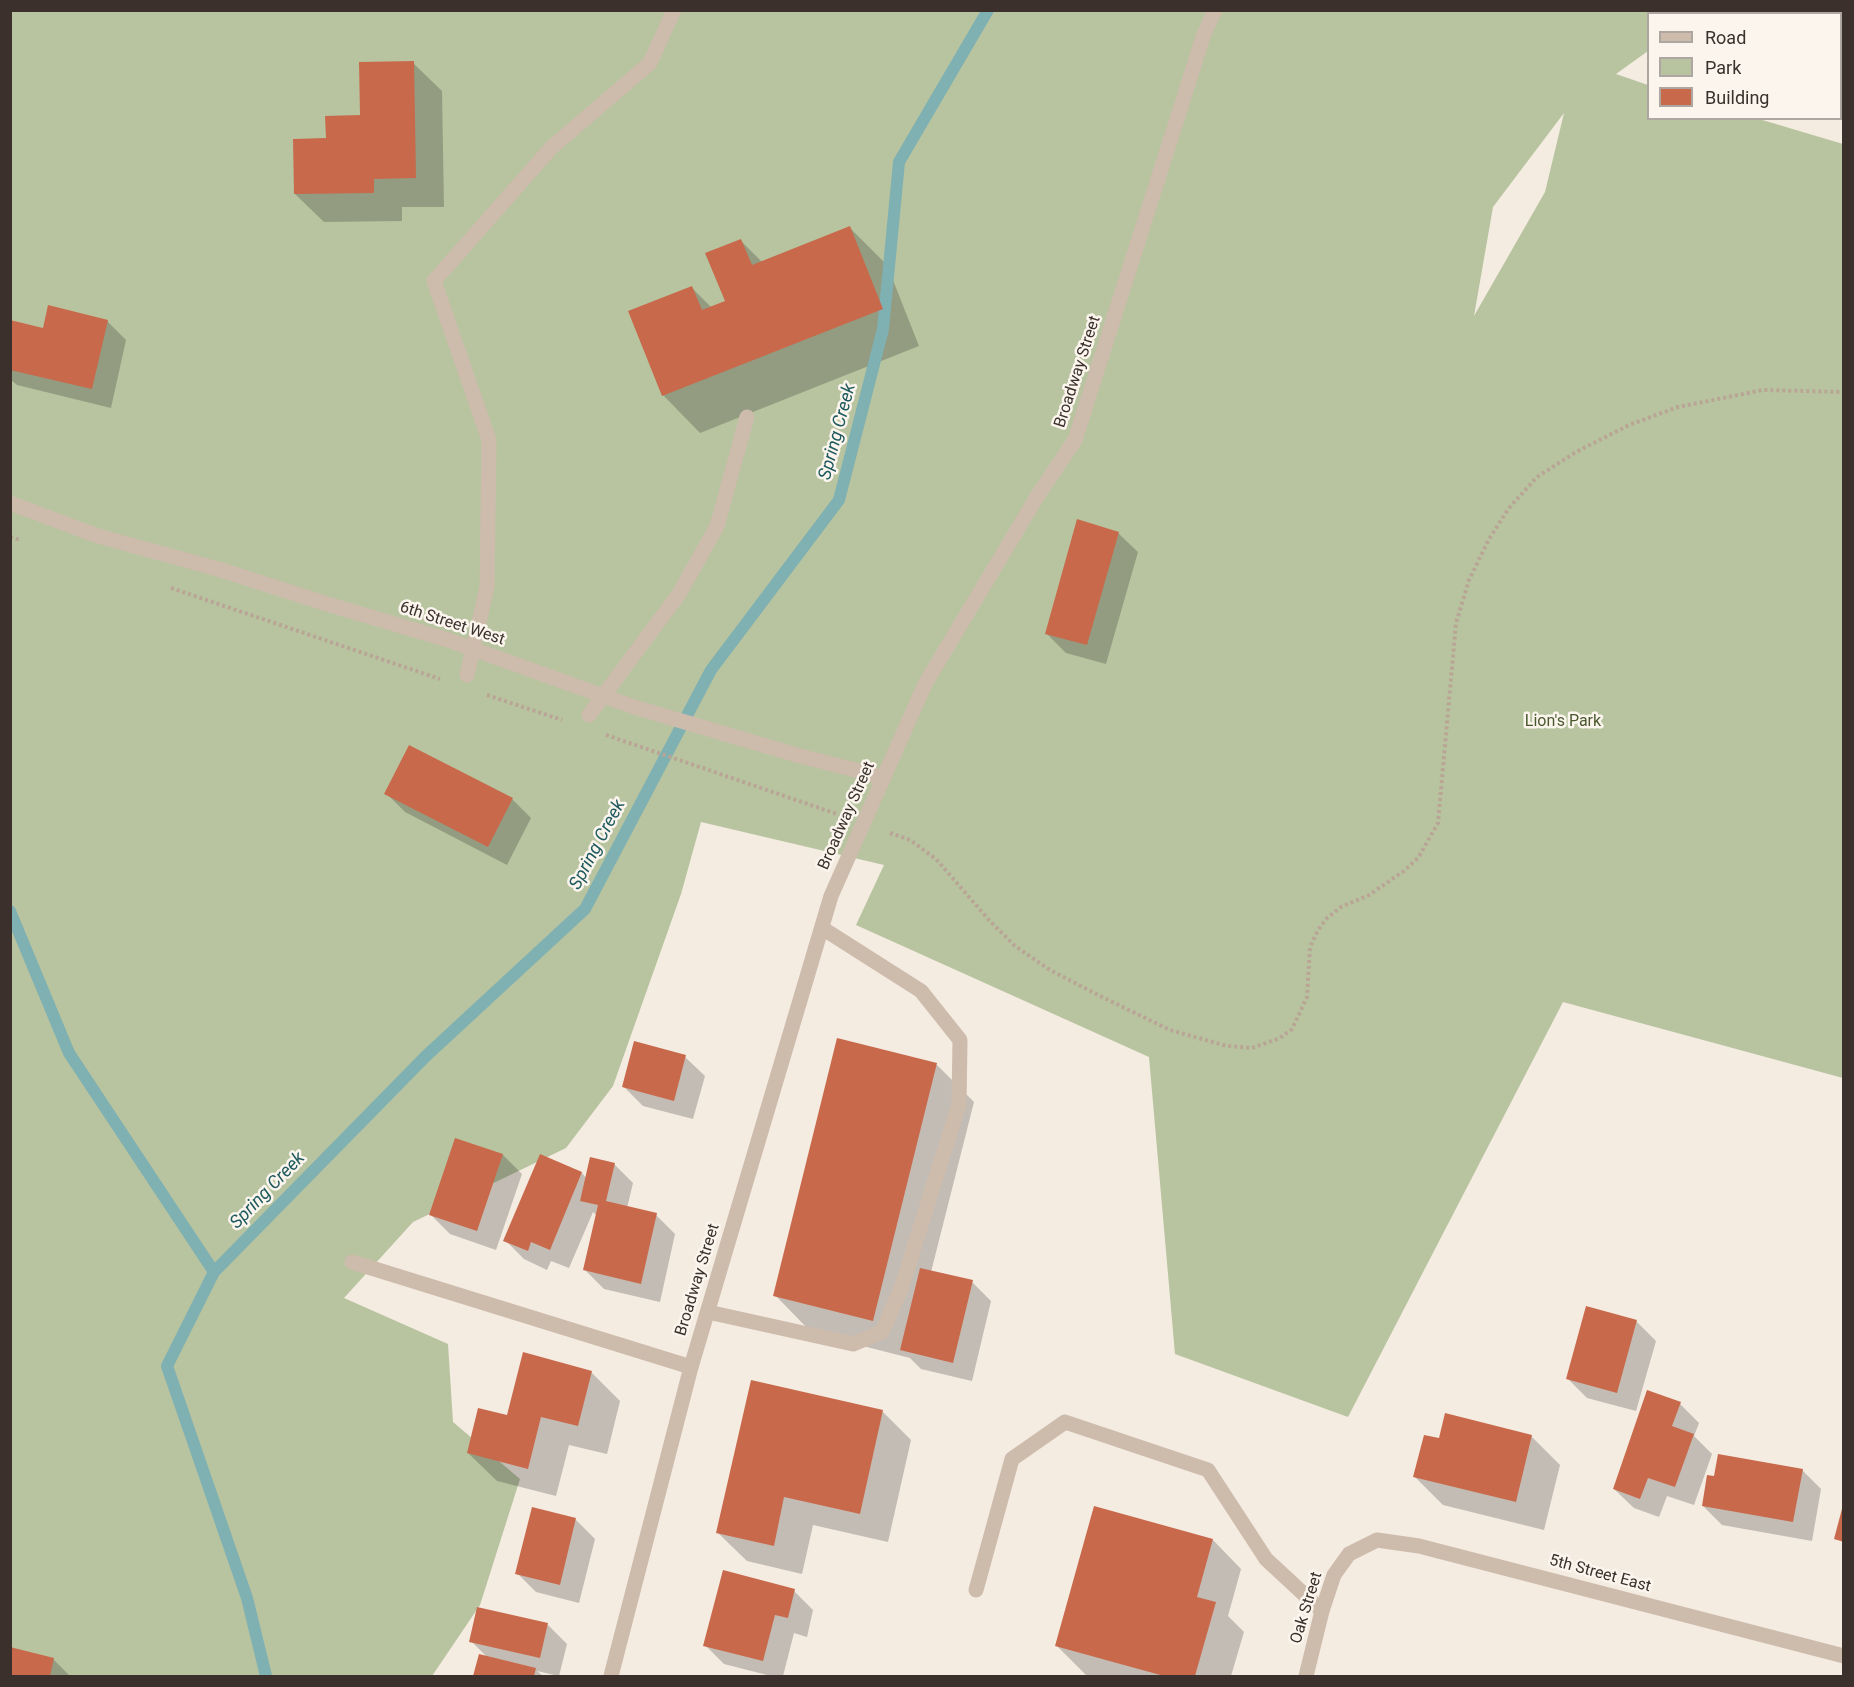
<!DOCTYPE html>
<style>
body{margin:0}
#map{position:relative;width:1854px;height:1687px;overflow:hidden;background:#f4ebe1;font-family:Roboto,sans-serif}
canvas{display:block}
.frame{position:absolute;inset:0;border:12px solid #3b302b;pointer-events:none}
.legend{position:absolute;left:1647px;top:12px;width:195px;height:108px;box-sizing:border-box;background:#fbf5ee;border:2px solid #aea6a0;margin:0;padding:8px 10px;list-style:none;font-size:18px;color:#3b302b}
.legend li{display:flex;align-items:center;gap:12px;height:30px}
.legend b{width:30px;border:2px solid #aea6a0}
</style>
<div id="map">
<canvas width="1854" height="1687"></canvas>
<div class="frame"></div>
<ul class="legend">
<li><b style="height:8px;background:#cdbbac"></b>Road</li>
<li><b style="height:16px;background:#b8c4a0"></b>Park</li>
<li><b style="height:16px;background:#c8694b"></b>Building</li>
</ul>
</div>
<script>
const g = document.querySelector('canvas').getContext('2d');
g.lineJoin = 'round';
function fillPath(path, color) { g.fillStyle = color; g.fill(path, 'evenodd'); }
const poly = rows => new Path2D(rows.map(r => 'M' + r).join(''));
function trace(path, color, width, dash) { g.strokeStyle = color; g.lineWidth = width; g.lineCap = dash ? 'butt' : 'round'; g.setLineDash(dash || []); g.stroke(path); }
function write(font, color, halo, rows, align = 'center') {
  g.font = font + ' Roboto,sans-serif'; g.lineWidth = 5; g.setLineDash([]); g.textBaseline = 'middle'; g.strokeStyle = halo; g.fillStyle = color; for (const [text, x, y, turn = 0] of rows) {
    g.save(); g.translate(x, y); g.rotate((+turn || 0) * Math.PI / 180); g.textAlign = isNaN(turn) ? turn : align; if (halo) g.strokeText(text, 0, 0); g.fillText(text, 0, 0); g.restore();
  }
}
fillPath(poly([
 [11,11,1829,11,1827,14,1648,14,1648,51,1616,74,1648,85,1648,118,1759,119,1843,144,1843,1078,1563,1002,1348,1417,1175,1354,1149,1057,856,925,884,865,701,822,681,894,613,1086,566,1148,413,1222,344,1298,448,1344,453,1422,520,1479,480,1605,432,1676,11,1676],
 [1564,113,1545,192,1474,316,1493,207]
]), '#b8c4a0');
fillPath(poly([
 [413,63,442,91,444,207,402,207,402,221,324,222,295,194,327,140,362,116],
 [850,228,887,265,919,346,700,433,663,395,692,288,712,308,727,302,741,241,762,262],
 [107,321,126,340,111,408,17,385,10,379,10,322,44,329],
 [1118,533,1138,552,1106,664,1066,653,1046,633],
 [386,793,512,799,531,818,507,865,405,812],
 [838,1040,937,1065,974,1102,931,1272,972,1282,991,1301,972,1381,921,1369,910,1358,812,1333,775,1295],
 [685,1057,705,1076,693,1119,643,1106,624,1087],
 [456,1139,503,1155,522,1174,496,1250,450,1234,431,1215],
 [540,1156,582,1173,586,1178,614,1164,633,1183,627,1208,656,1215,675,1234,660,1302,604,1289,585,1270,597,1216,593,1212,569,1268,551,1261,547,1270,524,1259,505,1240],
 [1636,1321,1656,1341,1636,1411,1587,1398,1568,1379],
 [591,1372,620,1401,607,1454,569,1445,556,1496,497,1481,468,1453,508,1417],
 [1680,1404,1699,1423,1694,1436,1712,1454,1694,1505,1667,1496,1659,1517,1634,1508,1614,1489],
 [883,1412,911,1440,888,1542,813,1525,802,1574,747,1561,718,1533],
 [1531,1436,1560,1465,1544,1530,1443,1505,1415,1477,1440,1440],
 [1802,1470,1821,1489,1812,1541,1722,1525,1703,1506],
 [533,1509,576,1520,595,1539,579,1603,536,1592,517,1573],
 [1213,1540,1241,1569,1228,1616,1244,1632,1231,1676,1092,1676,1086,1675,1057,1646],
 [794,1591,813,1610,807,1637,794,1633,783,1676,771,1676,724,1664,705,1645],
 [548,1625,567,1644,559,1676,537,1671,543,1676,475,1676,480,1656,487,1657,471,1641],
 [10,1649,53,1659,70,1676,10,1676]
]), '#0003');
trace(poly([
 [10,911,69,1053,214,1272],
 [266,1676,247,1598,167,1366,214,1272,426,1056,585,909,711,670,839,500,883,329,899,162,988,10]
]), '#7fb0b2', 12);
fillPath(poly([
 [414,61,416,178,374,179,374,193,294,194,293,139,326,138,325,116,360,115,359,62],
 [850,226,883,309,662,396,628,311,692,286,702,310,725,301,705,253,741,239,752,265],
 [48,305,108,320,92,389,10,370,10,320,43,328],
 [1077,519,1119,532,1087,645,1045,634],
 [409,745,513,798,488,847,384,794],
 [837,1038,937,1063,873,1321,773,1296],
 [634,1041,686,1055,674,1101,622,1087],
 [455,1138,503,1154,477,1231,429,1215],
 [540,1154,582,1172,550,1250,531,1242,528,1251,503,1241],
 [590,1157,615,1163,606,1201,657,1213,641,1284,583,1270,598,1205,580,1201],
 [920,1268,973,1280,953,1363,900,1350],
 [1586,1306,1637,1320,1617,1393,1566,1379],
 [523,1352,592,1371,578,1426,541,1417,528,1469,467,1453,478,1408,507,1415],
 [751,1380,883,1410,860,1514,784,1497,774,1546,716,1533],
 [1647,1390,1681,1402,1672,1426,1694,1434,1675,1487,1648,1478,1640,1499,1613,1489],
 [1445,1413,1532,1435,1516,1502,1413,1477,1424,1435,1439,1438],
 [1718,1454,1803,1469,1793,1522,1702,1506,1707,1475,1714,1476],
 [1843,1505,1844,1505,1844,1542,1834,1539],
 [1094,1506,1213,1539,1197,1597,1216,1602,1195,1676,1164,1676,1055,1646],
 [532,1507,576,1518,560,1585,515,1574],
 [723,1570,795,1589,788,1618,775,1615,763,1661,703,1646],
 [477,1607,548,1623,540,1658,469,1642],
 [10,1647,54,1658,50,1676,10,1676],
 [479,1654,536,1668,534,1676,473,1676]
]), '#c8694b');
trace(poly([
 [10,537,21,540],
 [171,588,440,679],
 [487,695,562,720],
 [606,735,837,814],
 [890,833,910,840,936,859,989,920,1015,946,1050,970,1100,996,1170,1030,1227,1046,1252,1048,1280,1038,1292,1029,1307,997,1310,947,1318,930,1327,918,1341,907,1369,895,1404,871,1418,858,1438,823,1456,623,1469,580,1489,539,1509,508,1537,477,1576,452,1629,425,1678,407,1763,390,1844,392]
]), '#b9a596', 4, [3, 3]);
trace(poly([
 [1840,51,1844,50],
 [467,675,487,587,489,440,434,281,551,148,650,63,674,10],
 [589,715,679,594,717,526,747,417],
 [708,1312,853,1344,882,1332,901,1289,959,1104,960,1040,921,991,822,928],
 [976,1590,1012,1459,1065,1422,1208,1470,1266,1559,1322,1611]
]), '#cdbbac', 15);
trace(poly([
 [883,779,925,684,1038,495,1075,440,1204,34,1215,10],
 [352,1262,691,1367],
 [1306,1676,1322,1611,1334,1575,1349,1554,1377,1540,1419,1546,1844,1656]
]), '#cdbbac', 15);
trace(poly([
 [10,503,98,536,218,569,324,603,448,640,634,707,800,756,871,774,883,779,831,896,691,1367,611,1676]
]), '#cdbbac', 15);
write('16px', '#3b302b', '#fbf5ee', [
 ["Broadway Street",1078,372,-72],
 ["6th Street West",452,624,18],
 ["Broadway Street",847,816,-66],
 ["Broadway Street",698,1280,-73],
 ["5th Street East",1600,1574,15],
 ["Oak Street",1307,1608,-73]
]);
write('16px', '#4a5a2e', '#fbf5ee', [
 ["Lion's Park",1563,722]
]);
write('italic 18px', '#1f5a5e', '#fbf5ee', [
 ["Spring Creek",838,432,-75],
 ["Spring Creek",598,845,-62],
 ["Spring Creek",268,1191,-46]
]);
</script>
